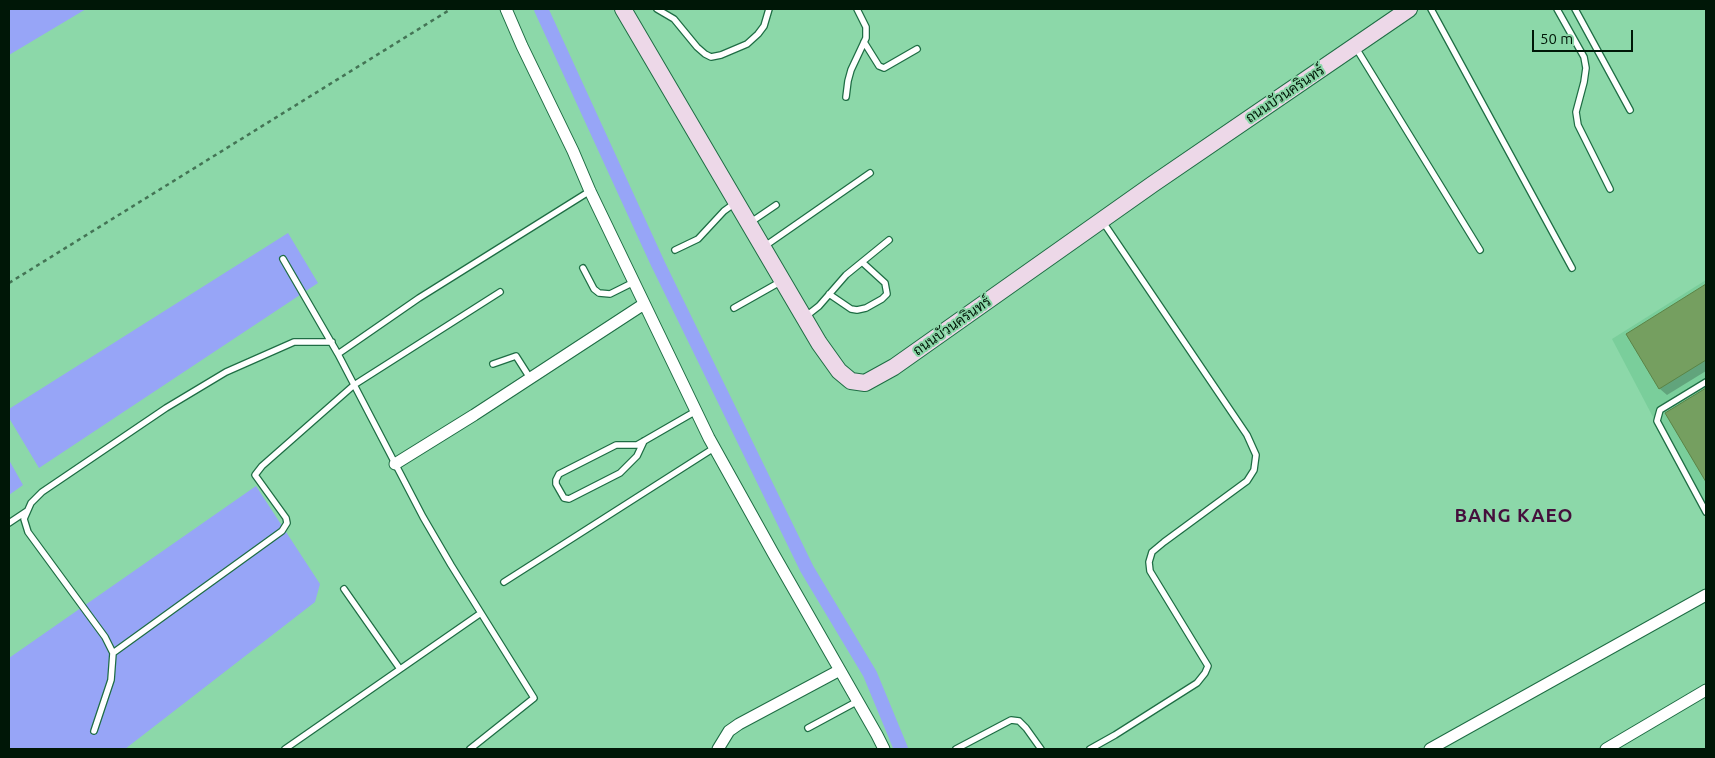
<!DOCTYPE html>
<meta charset="utf-8">
<style>
body{margin:0}
#map{position:relative;width:1715px;height:758px;overflow:hidden;background:#8cd8a9;font-family:Ubuntu,sans-serif}
canvas{display:block}
.frame{position:absolute;inset:0;border:10px solid #001707;pointer-events:none}
.scale{position:absolute;left:1532px;top:30px;width:101px;height:22px;box-sizing:border-box;border:2px solid #001707;border-top:0;padding-left:6px;font-size:15px;line-height:18px;white-space:nowrap;color:#001707;-webkit-text-stroke:4px #8cd8a9;paint-order:stroke}
</style>
<div id="map">
<canvas width="1715" height="758"></canvas>
<div class="frame"></div>
<div class="scale">50 m</div>
</div>
<script>
const g = document.querySelector('canvas').getContext('2d');
g.lineJoin = 'round';
function fillPath(path, color) { g.fillStyle = color; g.fill(path, 'evenodd'); }
const poly = rows => new Path2D(rows.map(r => 'M' + r).join(''));
function trace(path, color, width, dash) { g.strokeStyle = color; g.lineWidth = width; g.lineCap = dash ? 'butt' : 'round'; g.setLineDash(dash || []); g.stroke(path); }
function write(font, color, halo, rows, align = 'center') {
  g.font = font + ' Ubuntu,Sarabun,sans-serif'; g.lineWidth = 4; g.setLineDash([]); g.textBaseline = 'middle'; g.strokeStyle = halo; g.fillStyle = color; for (const [text, x, y, turn = 0] of rows) {
    g.save(); g.translate(x, y); g.rotate((+turn || 0) * Math.PI / 180); g.textAlign = isNaN(turn) ? turn : align; if (halo) g.strokeText(text, 0, 0); g.fillText(text, 0, 0); g.restore();
  }
}
fillPath(poly([
 [1706,280,1706,518,1612,339]
]), '#7ace9b');
fillPath(poly([
 [9,9,86,9,9,55],
 [288,233,318,283,39,468,9,418,9,409],
 [9,460,23,485,9,495],
 [256,486,320,584,315,602,125,749,9,749,9,658]
]), '#97a5f7');
fillPath(poly([
 [1706,285,1706,371,1667,395,1660,389,1627,335],
 [1706,389,1706,480,1666,414]
]), '#0003');
trace(poly([
 [541,9,658,264,807,569,870,674,901,749]
]), '#97a5f7', 14);
const building = poly([
 [1706,284,1706,360,1659,389,1626,334,1706,284],
 [1706,388,1706,482,1665,413,1706,388]
]);
fillPath(building, '#759f60');
trace(building, '#5b8446', 1);
const lane = poly([
 [657,9,674,19,697,47,705,54,711,57,721,55,747,44,758,34,764,26,769,9],
 [1431,9,1572,268],
 [1557,9,1584,57,1586,68,1584,82,1576,112,1578,125,1610,189],
 [1575,9,1630,110],
 [864,42,879,66,884,68,917,49],
 [1356,48,1480,250],
 [846,97,848,81,851,70,866,38,866,27,857,9],
 [751,222,776,205],
 [765,246,870,173],
 [675,250,698,239,724,211,735,203],
 [283,259,338,354,423,517,451,565,534,698,470,749],
 [583,268,594,289,599,293,610,294,634,282],
 [829,294,851,309,857,310,866,308,882,299,887,294,885,283,862,262],
 [734,308,780,282],
 [805,317,819,306,846,275,889,240],
 [338,354,419,298,590,191],
 [493,364,516,356,530,378],
 [1706,382,1660,410,1657,421,1706,512],
 [644,441,637,456,620,473,569,499,564,498,556,484,556,480,559,474,616,445,637,445,644,441,696,411],
 [9,523,27,511],
 [504,582,714,448],
 [344,589,400,669],
 [113,653,282,531,287,523,286,518,255,475,262,466,354,385,500,292],
 [808,728,858,701],
 [94,731,111,680,113,653,105,637,28,532,24,519,31,503,42,492,166,408,226,372,294,342,332,342],
 [285,749,481,613],
 [956,749,1011,720,1019,721,1026,728,1041,749],
 [1090,749,1115,735,1197,683,1205,673,1208,666,1150,571,1149,562,1152,552,1164,542,1247,481,1254,470,1256,455,1247,435,1103,222]
]);
const street = poly([
 [506,9,522,46,573,151,590,191,709,438,773,553,877,735,884,749],
 [395,464,474,415,644,304],
 [718,749,729,731,739,724,840,670],
 [1430,749,1706,595],
 [1606,749,1706,690]
]);
const secondary = poly([
 [623,9,819,343,839,371,851,381,865,383,894,367,1153,184,1409,9]
]);
trace(lane, '#1e6d44', 8);
trace(street, '#1e6d44', 13);
trace(secondary, '#1e6d44', 18);
trace(poly([
 [9,283,451,9]
]), '#447455', 2.5, [4, 4]);
trace(lane, '#fff', 5.5);
trace(street, '#fff', 11);
trace(secondary, '#edd8e8', 16);
write('14px', '#001707', '#8cd8a9', [
 ["ถนนบัวนครินทร์",1285,94,-34],
 ["ถนนบัวนครินทร์",952,326,-35]
]);
g.letterSpacing = '1px';
write('bold 19px', '#450f3c', '#8cd8a9', [
 ["BANG KAEO",1514,516]
]);
g.letterSpacing = '0px';
</script>
